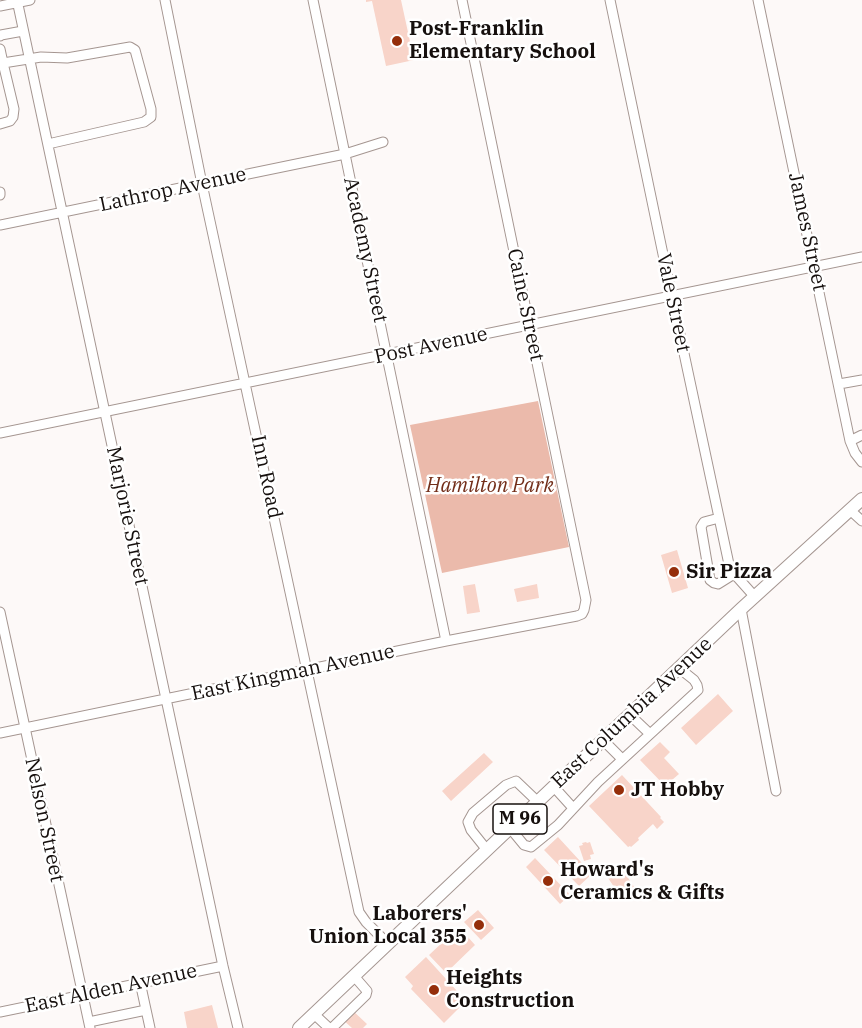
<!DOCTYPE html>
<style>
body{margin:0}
canvas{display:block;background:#fdf9f8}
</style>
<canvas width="862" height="1028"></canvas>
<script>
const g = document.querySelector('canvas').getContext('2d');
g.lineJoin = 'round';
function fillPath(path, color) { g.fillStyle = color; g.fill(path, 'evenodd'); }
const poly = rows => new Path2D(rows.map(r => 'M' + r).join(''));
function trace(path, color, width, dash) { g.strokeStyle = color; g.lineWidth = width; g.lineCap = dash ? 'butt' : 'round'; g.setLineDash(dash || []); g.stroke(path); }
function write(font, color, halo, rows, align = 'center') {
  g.font = font + ' "IBM Plex Serif",serif'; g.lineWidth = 5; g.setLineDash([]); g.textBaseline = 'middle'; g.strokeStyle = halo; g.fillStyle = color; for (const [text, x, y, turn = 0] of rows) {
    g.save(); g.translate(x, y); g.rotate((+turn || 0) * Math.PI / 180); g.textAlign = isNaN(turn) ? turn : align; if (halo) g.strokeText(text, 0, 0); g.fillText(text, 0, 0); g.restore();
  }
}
fillPath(poly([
 [538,401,569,547,442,573,410,425]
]), '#ebbaab');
fillPath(poly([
 [366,0,401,0,414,60,386,66,372,1,366,2],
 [677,550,688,588,672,593,661,555],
 [475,584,480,612,467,614,463,586],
 [537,584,539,598,517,602,514,589],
 [718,694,733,711,696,745,681,728],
 [660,742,670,752,664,758,679,774,665,786,640,760],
 [484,753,493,762,451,801,442,791],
 [622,775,661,817,660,818,664,822,657,829,653,824,638,838,639,840,631,847,630,846,628,847,589,806],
 [558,837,592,874,579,886,544,850],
 [586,842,587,843,590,842,594,854,590,855,591,859,584,861,579,846,583,845,582,843],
 [535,858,570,895,560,904,526,867],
 [622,869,637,891,623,900,608,878],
 [478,910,494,928,481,940,464,922],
 [459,927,475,945,446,973,429,955],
 [426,957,457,991,453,995,463,1004,444,1023,411,989,413,986,405,977],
 [212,1005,218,1028,187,1028,184,1012],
 [351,1009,367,1024,363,1028,352,1028,342,1019]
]), '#f8d4c9');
const minor = poly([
 [17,0,223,966,238,1028],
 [165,0,202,184,359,912,366,922,388,944],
 [313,0,446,641],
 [610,0,669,283,730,569,755,597],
 [758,0,850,441,855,453,862,462],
 [0,6,30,0],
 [0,36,1,35,23,31],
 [0,49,3,63,41,57,67,58,130,47,135,50,151,109,151,117,144,122,48,144],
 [0,124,10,121,13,117,14,109,3,63],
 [0,192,0,195],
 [0,225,345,154,383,142],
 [839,384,862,380],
 [0,433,862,257],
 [850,441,862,435],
 [850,510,862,521],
 [719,518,704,522,701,527,710,580,714,583,718,584,734,574],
 [741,609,776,791],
 [0,612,90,1028],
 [630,715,650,734],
 [0,733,446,641,577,616,582,614,584,610,586,600,462,0],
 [603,740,622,759],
 [554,787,573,808],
 [510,828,524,845,531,847,558,825,598,782,698,690,697,685,694,680,679,668],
 [487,850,471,830,468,822,473,813,506,785,516,781,538,802],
 [140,982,150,1028],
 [0,1012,223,966],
 [314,1014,329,1028],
 [89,1022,146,1010],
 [332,1028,366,995,367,991,354,976]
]);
const major = poly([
 [299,1028,741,609,862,499]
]);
trace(minor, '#a59691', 11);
trace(major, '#a59691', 14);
trace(minor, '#fff', 9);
trace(major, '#fff', 12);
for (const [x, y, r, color] of [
 [397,41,6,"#952e0a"],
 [674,572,6,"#952e0a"],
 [619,790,6,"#952e0a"],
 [548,881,6,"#952e0a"],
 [479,925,6,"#952e0a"],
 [434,990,6,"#952e0a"]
]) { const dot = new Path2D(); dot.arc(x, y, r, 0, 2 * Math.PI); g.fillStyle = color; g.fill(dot); trace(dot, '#fff', 2); }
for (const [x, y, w] of [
 [520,819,54]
]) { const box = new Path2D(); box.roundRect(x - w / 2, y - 15, w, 30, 4.5); g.fillStyle = '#fff'; g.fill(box); trace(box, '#16100e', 1.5); }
write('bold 18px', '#16100e', null, [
 ["M 96",520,819]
]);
write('bold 20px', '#16100e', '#fff', [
 ["Post-Franklin",409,29],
 ["Elementary School",409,52],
 ["Sir Pizza",686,572],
 ["JT Hobby",631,790],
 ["Howard's",560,870],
 ["Ceramics & Gifts",560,893],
 ["Laborers'",467,914,"right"],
 ["Union Local 355",467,937,"right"],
 ["Heights",446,978],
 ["Construction",446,1001]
], 'left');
write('20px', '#16100e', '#fff', [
 ["Lathrop Avenue",173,190,-12],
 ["James Street",807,232,78],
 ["Academy Street",365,250,78],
 ["Vale Street",673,303,78],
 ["Caine Street",525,305,78],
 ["Post Avenue",431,346,-12],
 ["Inn Road",266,477,78],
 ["Marjorie Street",127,516,78],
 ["East Kingman Avenue",293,673,-12],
 ["East Columbia Avenue",632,713,-43],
 ["Nelson Street",44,820,78],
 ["East Alden Avenue",111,989,-12]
]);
write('italic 20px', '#732e19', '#fff', [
 ["Hamilton Park",490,486]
]);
</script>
